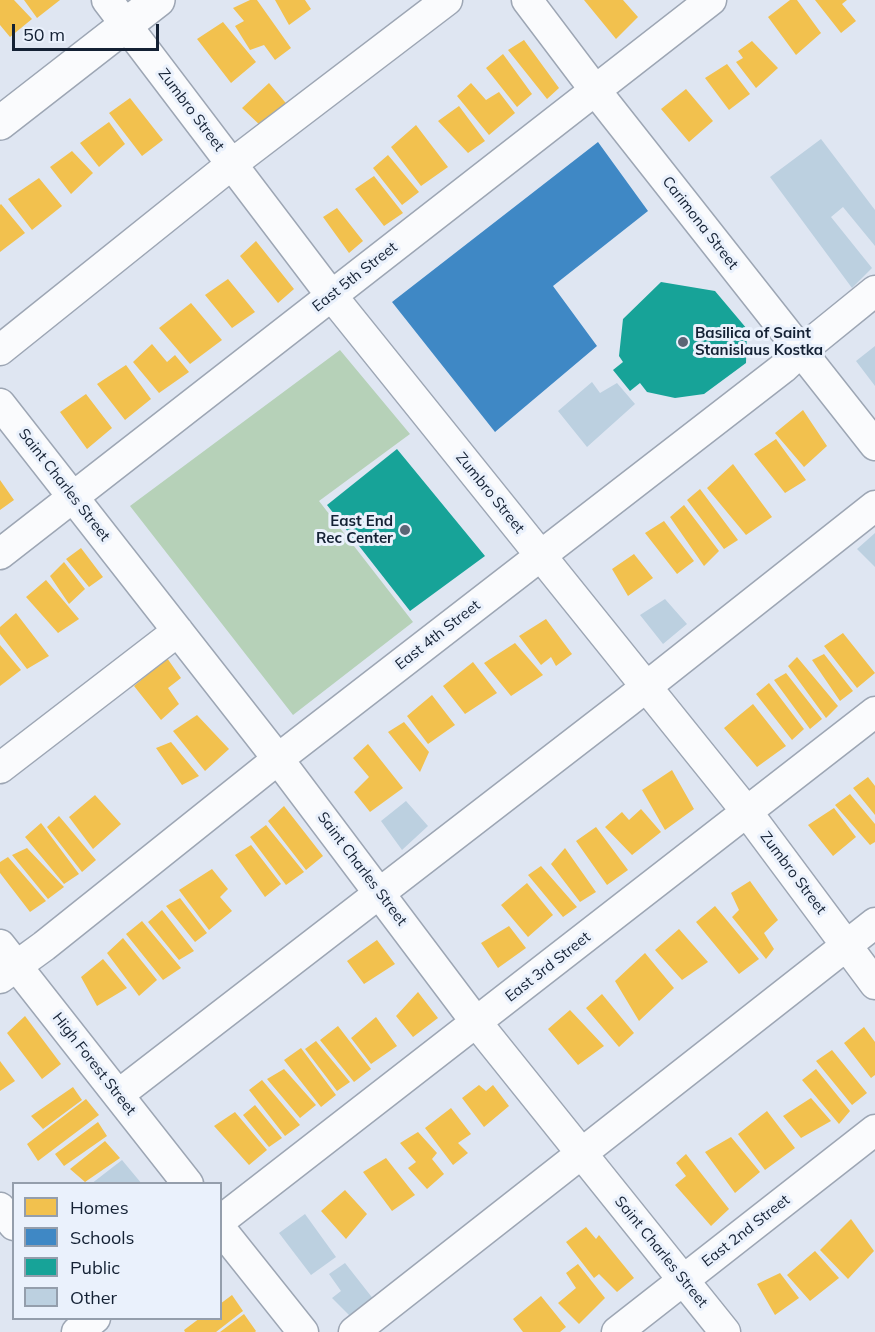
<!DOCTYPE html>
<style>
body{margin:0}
#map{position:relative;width:875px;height:1332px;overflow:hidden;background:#dfe6f2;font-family:Mulish,sans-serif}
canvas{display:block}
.legend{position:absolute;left:12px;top:1182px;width:210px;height:138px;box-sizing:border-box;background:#eaf1fc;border:2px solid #949eac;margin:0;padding:8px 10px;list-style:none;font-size:18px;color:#142134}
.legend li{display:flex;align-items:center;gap:12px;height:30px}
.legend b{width:30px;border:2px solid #949eac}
.scale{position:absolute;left:12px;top:24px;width:147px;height:27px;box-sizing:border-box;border:3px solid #142134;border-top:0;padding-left:8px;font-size:18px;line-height:21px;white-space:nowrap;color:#142134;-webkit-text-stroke:4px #eaf1fc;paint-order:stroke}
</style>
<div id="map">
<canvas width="875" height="1332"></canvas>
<ul class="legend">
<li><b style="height:16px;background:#f2c14e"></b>Homes</li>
<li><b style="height:16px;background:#3f88c5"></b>Schools</li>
<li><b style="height:16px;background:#17a398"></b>Public</li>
<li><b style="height:16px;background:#bcd0e0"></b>Other</li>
</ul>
<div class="scale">50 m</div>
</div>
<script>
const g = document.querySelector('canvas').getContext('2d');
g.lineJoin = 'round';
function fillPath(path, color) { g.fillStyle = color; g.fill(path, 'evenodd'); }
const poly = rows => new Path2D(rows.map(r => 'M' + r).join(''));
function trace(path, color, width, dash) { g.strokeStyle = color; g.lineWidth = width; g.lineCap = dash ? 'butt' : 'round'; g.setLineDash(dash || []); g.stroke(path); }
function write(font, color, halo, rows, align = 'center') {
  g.font = font + ' Mulish,sans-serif'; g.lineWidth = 6; g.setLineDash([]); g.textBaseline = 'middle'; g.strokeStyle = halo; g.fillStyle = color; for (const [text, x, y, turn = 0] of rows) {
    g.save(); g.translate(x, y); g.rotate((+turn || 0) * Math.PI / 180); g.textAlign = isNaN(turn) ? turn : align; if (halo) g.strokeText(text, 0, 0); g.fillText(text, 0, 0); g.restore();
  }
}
fillPath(poly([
 [340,350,410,434,319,501,413,622,293,715,130,506]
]), '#b6d1b8');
fillPath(poly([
 [0,0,14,0,32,19,10,37,0,25],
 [24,0,60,0,37,18],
 [250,0,257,0,291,48,275,60,264,45,250,50,235,26,244,21,233,8],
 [275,0,305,0,311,9,289,25],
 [584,0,623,0,638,17,616,39],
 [790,0,797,0,821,33,796,55,768,17],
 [815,0,847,0,842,4,856,21,841,33],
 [223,22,256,62,231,83,197,39],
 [524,40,559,88,547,99,508,50],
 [752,41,778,68,756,88,736,62,743,58,738,51],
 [503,54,532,94,517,107,486,68],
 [727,64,750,94,729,110,705,78],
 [269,83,290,108,264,129,242,108],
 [471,83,486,100,499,92,515,113,489,135,457,96],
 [686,89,713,121,689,142,661,109],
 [130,98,163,140,142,156,109,113],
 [459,106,485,141,468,153,438,121],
 [109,122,125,144,99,167,80,143],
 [416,125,448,167,421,186,391,147],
 [72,151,93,173,71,194,50,167],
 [388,155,419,192,402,205,373,168],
 [374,176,403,213,384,226,355,189],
 [39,178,62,206,32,230,8,199],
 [1,204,25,233,0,252,0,205],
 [337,208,363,241,349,253,323,217],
 [256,241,294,289,278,303,240,256],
 [228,279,255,312,232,328,205,295],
 [191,303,222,340,190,364,159,328],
 [152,344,167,362,175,355,189,372,159,393,133,362],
 [126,365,151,399,125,420,97,384],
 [86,394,112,428,87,449,60,412],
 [803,410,827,446,804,467,775,433],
 [776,439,806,480,785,493,754,454],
 [733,464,772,517,746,535,707,488],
 [0,480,14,500,0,510],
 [700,489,738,540,724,549,687,500],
 [684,505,719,551,704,566,670,517],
 [664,521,694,561,677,574,645,533],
 [81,548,103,577,89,587,66,559],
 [634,554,653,578,628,596,612,569],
 [64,562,85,589,69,604,50,576],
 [46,580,79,619,58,633,26,597],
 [16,613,49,656,27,669,0,634,0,627],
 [546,619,572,654,556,666,551,657,541,665,519,636],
 [843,633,875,673,857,688,824,646],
 [515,643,543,675,511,696,484,663],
 [0,645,21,670,0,686],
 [824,654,853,691,840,701,812,660],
 [797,657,838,706,826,718,788,666],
 [167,658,181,678,168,688,179,704,161,720,134,686],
 [473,662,497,693,465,714,443,686],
 [786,673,822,719,810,729,774,680],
 [769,683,804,729,792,740,756,694],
 [432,695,455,725,428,744,407,716],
 [753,704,786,746,757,767,724,728],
 [197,715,229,749,205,771,173,731],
 [404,722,429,752,420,772,388,732],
 [171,742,199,776,182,785,156,748],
 [368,744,403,788,370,812,354,792,369,777,353,758],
 [672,770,694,809,665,830,642,790],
 [868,777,875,786,875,815,853,788],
 [850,794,875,824,875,842,870,845,835,805],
 [95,795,121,824,93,849,69,817],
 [284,806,323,856,306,870,268,821],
 [834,808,856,837,833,856,808,825],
 [641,809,661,832,632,855,605,827,622,812,629,820],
 [59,816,96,860,82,872,47,827],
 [41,823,79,874,64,884,25,837],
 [266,825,304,872,286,885,250,837],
 [596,827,628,870,607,885,576,841],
 [251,845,281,884,265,897,235,855],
 [27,848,64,887,48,899,12,855],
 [565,848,596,892,580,902,551,864],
 [8,857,46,901,30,912,0,873,0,862],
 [541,866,577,907,563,917,528,875],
 [212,869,228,889,220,897,232,911,209,930,179,890],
 [750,881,778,920,764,933,774,949,766,959,732,917,739,910,731,893],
 [527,883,553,915,528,937,501,905],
 [180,898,207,933,195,942,166,906],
 [715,906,759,959,739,974,696,922],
 [162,910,194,951,179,960,148,922],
 [142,921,181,968,163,980,126,934],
 [509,926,526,948,498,968,481,943],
 [679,929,708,962,682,980,655,950],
 [123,938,157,980,139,996,107,953],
 [377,940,395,964,364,984,347,961],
 [645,953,674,988,639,1021,615,981],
 [103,959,127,988,97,1006,81,977],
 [418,992,438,1018,413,1037,396,1016],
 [602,994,634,1033,619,1047,586,1008],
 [570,1010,604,1046,578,1065,548,1029],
 [25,1016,61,1064,42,1079,7,1033],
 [376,1017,397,1046,371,1064,351,1038],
 [338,1026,371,1069,354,1082,320,1040],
 [864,1027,875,1042,875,1075,871,1078,844,1043],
 [316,1041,350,1082,337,1091,305,1049],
 [301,1048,336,1095,321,1107,284,1060],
 [832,1050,867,1093,852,1105,816,1061],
 [0,1061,15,1081,0,1091],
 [284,1069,316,1105,300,1118,267,1079],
 [816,1069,850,1111,839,1124,802,1080],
 [262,1080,300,1125,285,1136,249,1090],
 [479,1085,486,1091,493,1085,509,1106,484,1127,462,1098],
 [73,1087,82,1100,43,1129,31,1116],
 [811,1098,831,1121,801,1138,783,1116],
 [86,1099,99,1115,38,1161,27,1144],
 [255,1105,282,1138,269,1147,243,1115],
 [451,1108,471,1134,458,1143,468,1153,453,1165,425,1128],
 [767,1111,795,1148,765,1170,738,1134],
 [235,1112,267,1150,249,1165,214,1126],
 [98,1122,107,1136,64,1166,55,1154],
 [418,1132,437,1153,432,1159,444,1174,427,1189,408,1168,416,1162,400,1143],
 [731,1137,760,1172,735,1193,705,1152],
 [105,1141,120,1158,85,1182,70,1169],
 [686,1154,729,1209,711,1226,675,1185,686,1176,676,1163],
 [386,1158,415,1195,392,1211,363,1172],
 [345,1190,367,1214,346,1239,321,1211],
 [851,1219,874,1251,848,1279,820,1250],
 [586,1227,596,1239,599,1235,634,1278,617,1292,599,1274,594,1278,566,1242],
 [815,1251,839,1278,810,1301,787,1275],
 [578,1264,605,1298,579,1324,558,1303,576,1288,566,1273],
 [780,1273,799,1298,775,1315,757,1284],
 [232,1295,243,1311,216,1332,185,1332,184,1330,200,1318,220,1318,220,1304],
 [541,1296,566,1327,560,1332,523,1332,513,1319],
 [244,1314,256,1331,255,1332,220,1332]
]), '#f2c14e');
fillPath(poly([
 [598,142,648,211,553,286,597,346,495,432,392,302]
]), '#3f88c5');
fillPath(poly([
 [661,282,715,291,747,329,746,363,704,394,675,398,647,392,640,383,630,391,613,370,623,362,619,356,623,319],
 [397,449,485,556,410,611,327,505]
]), '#17a398');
fillPath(poly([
 [821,139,875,210,875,246,843,207,831,217,872,268,852,288,770,177],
 [875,346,875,386,856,361],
 [592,382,600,393,617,383,635,404,587,447,558,411],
 [875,533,875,567,857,549],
 [665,599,687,624,663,644,640,615],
 [406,801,428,826,402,850,381,821],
 [122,1160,142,1184,91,1184],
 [305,1214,336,1257,311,1275,279,1233],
 [345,1263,378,1305,357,1323,332,1298,341,1291,329,1274]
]), '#bcd0e0');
const minor = poly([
 [107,0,331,295,747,812,875,984],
 [527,0,595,90,875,445],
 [0,350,232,164,447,0],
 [0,404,278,759,476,1022,725,1332],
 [0,554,711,0],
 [0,768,178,631],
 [0,945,188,1184],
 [0,978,44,946,278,759,783,368,801,351,875,291],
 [118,1095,627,702,875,506],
 [0,1208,14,1225],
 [220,1221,875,712],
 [220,1228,303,1332],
 [77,1332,95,1318],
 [354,1332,875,923],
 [617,1332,875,1130]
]);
const major = poly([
 [0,123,158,0]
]);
trace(minor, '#9da6b4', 33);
trace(major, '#9da6b4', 36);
trace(minor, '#fafbfd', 30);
trace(major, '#fafbfd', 33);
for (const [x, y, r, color] of [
 [683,342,6,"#5b6676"],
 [405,530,6,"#5b6676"]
]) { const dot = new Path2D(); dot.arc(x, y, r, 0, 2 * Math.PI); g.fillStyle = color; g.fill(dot); trace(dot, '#eaf1fc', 2); }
write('15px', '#142134', '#eaf1fc', [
 ["Zumbro Street",191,110,53],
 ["Carimona Street",700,223,52],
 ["East 5th Street",355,277,-38],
 ["Saint Charles Street",64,485,52],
 ["Zumbro Street",490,493,51],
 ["East 4th Street",438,635,-38],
 ["Saint Charles Street",362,869,53],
 ["Zumbro Street",793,873,53],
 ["East 3rd Street",548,967,-38],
 ["High Forest Street",94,1064,52],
 ["East 2nd Street",746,1231,-38],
 ["Saint Charles Street",661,1252,51]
]);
write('bold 15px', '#142134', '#eaf1fc', [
 ["Basilica of Saint",695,333],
 ["Stanislaus Kostka",695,350],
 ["East End",393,521,"right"],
 ["Rec Center",393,538,"right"]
], 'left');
</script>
